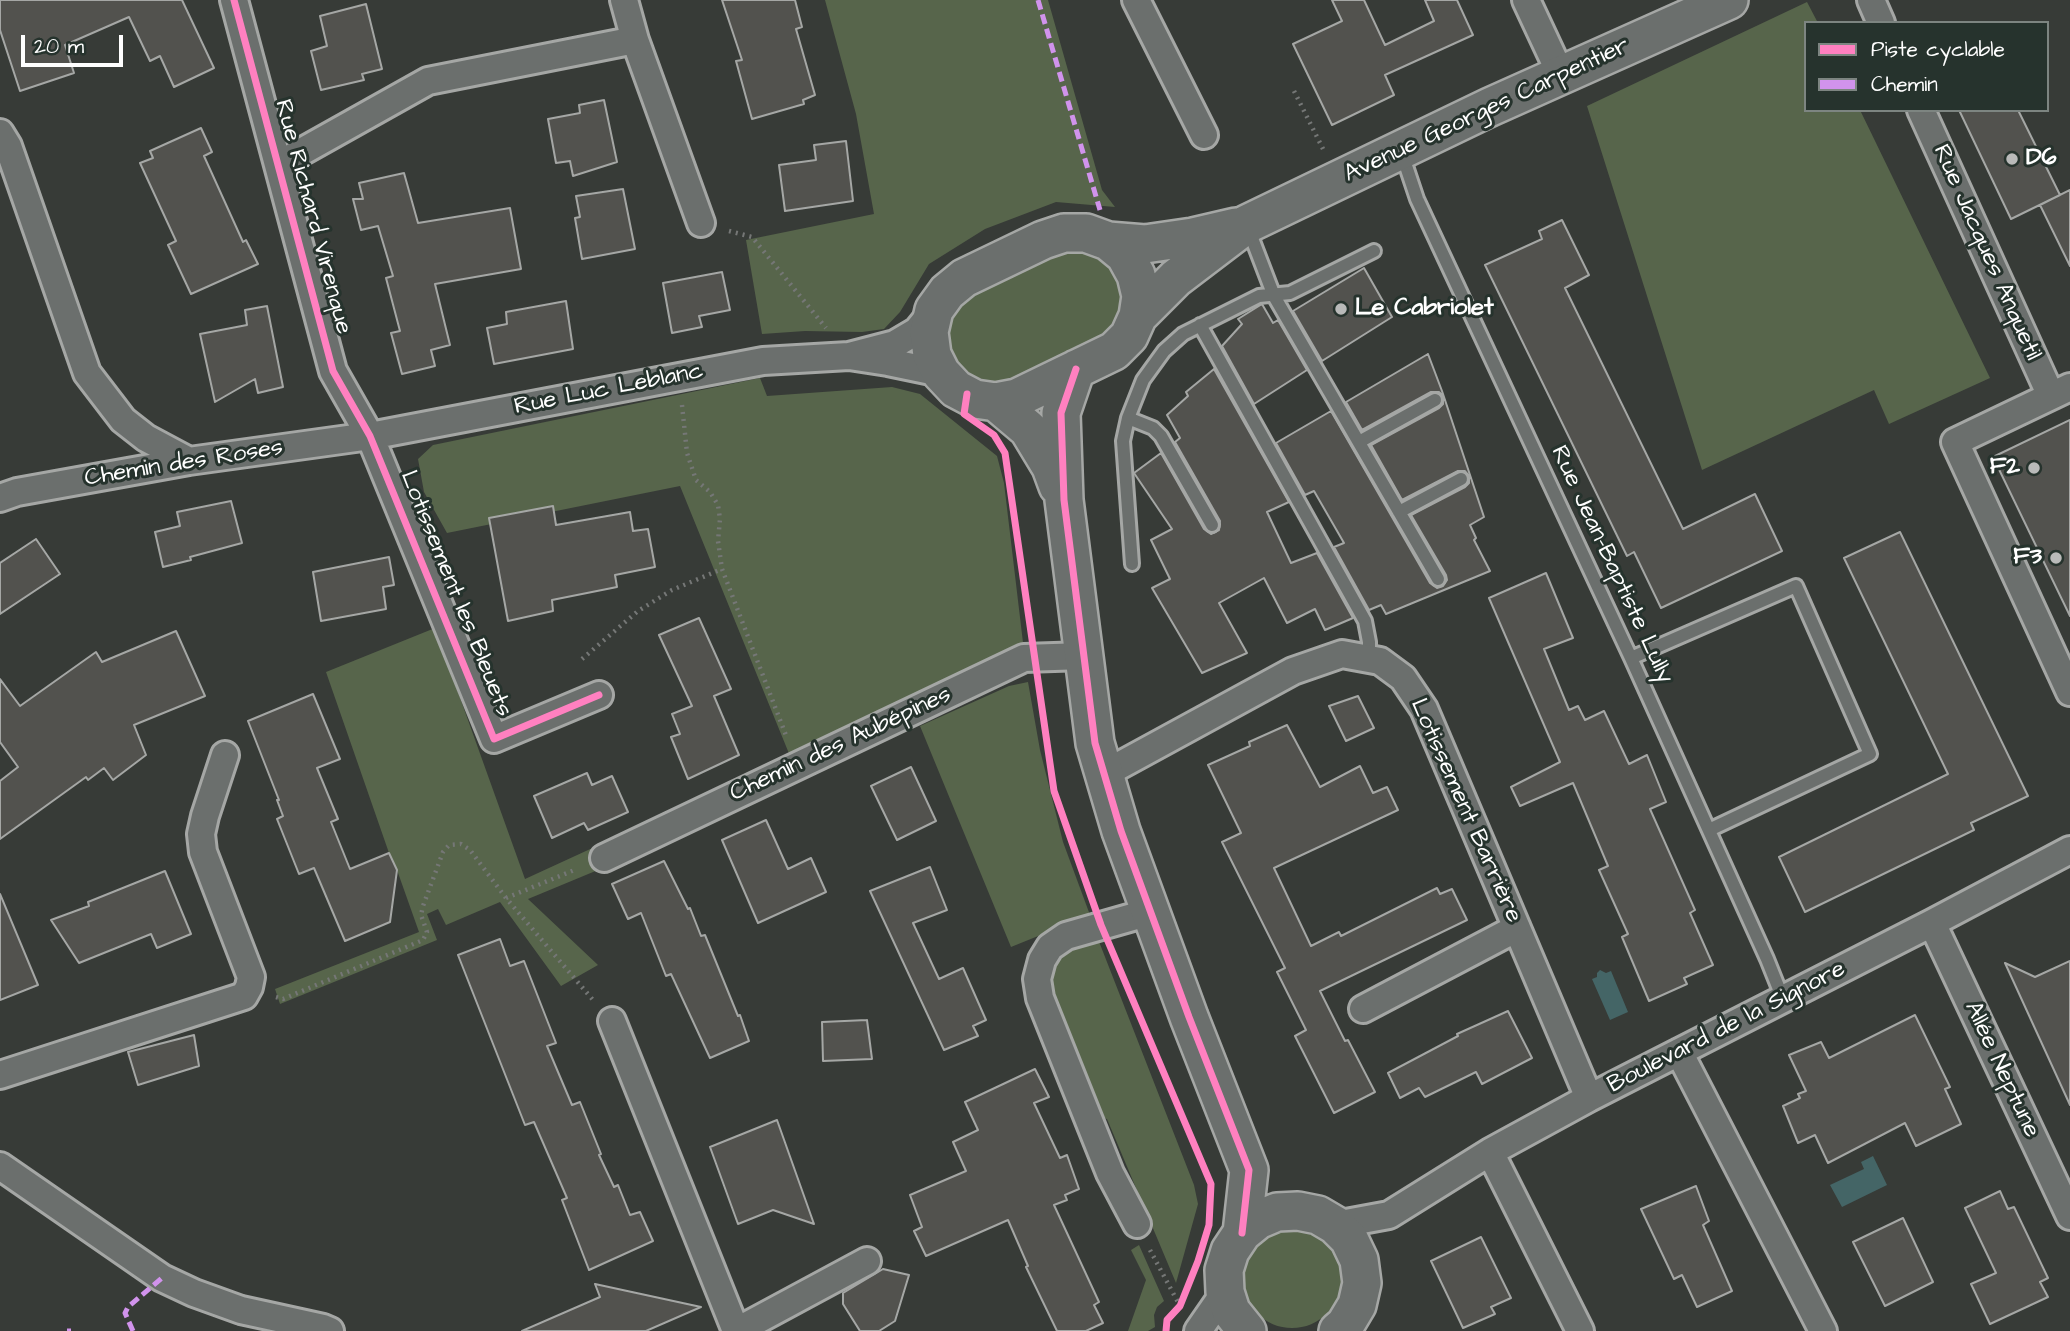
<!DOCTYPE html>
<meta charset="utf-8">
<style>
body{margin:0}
#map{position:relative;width:2070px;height:1331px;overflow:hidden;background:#373b37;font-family:"Architects Daughter",sans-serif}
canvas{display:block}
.legend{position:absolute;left:1804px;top:21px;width:245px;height:91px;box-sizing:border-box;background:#26332d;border:2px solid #7d8581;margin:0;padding:9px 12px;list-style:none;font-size:21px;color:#fff}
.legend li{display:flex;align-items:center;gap:14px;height:35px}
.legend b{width:35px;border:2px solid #7d8581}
.scale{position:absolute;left:21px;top:35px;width:102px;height:32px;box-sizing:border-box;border:4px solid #fff;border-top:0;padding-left:9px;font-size:21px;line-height:24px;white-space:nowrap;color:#fff;-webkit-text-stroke:5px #26332d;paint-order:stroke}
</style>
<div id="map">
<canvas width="2070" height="1331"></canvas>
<ul class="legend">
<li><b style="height:9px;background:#ff80c0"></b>Piste cyclable</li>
<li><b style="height:9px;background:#d193ec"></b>Chemin</li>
</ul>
<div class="scale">20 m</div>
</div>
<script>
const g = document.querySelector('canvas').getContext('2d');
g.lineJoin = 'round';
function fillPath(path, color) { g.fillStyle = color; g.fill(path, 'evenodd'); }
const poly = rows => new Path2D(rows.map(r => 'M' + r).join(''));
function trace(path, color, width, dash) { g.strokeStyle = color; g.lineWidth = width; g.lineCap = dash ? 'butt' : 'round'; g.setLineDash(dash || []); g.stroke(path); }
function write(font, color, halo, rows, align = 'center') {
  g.font = font + ' "Architects Daughter",sans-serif'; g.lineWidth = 6; g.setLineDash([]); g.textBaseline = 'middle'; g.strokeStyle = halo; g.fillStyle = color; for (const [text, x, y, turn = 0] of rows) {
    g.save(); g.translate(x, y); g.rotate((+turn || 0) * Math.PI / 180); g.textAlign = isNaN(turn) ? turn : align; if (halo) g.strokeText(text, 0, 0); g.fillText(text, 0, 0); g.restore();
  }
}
fillPath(poly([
 [825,0,1048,0,1102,190,1115,207,1056,202,985,229,929,264,900,312,884,329,862,332,805,331,762,334,746,240,874,214,856,114],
 [1807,2,1818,23,1806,23,1806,110,1860,110,1990,378,1889,424,1874,390,1702,470,1587,106],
 [1071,244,1108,257,1129,291,1118,334,990,394,942,354,945,314,957,298],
 [760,378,767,396,892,387,920,394,997,456,1004,483,1024,651,980,664,790,756,680,486,447,533,424,492,418,459,433,445],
 [435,628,525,879,612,839,622,860,528,899,598,965,561,986,500,902,446,925,438,909,427,914,437,940,280,1004,275,989,419,932,397,870,389,853,326,672],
 [1028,682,1040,750,1063,842,1090,915,1011,947,920,726,1009,686],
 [1098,939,1194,1185,1198,1204,1176,1283,1107,1119,1097,1116,1049,985,1052,968,1070,948],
 '1242 1278a50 50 0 1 1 100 0a50 50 0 1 1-100 0Z',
 [1139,1245,1164,1301,1157,1307,1154,1315,1155,1327,1148,1331,1128,1331,1146,1280,1131,1250]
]), '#57654b');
fillPath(poly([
 [1600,970,1606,973,1611,971,1628,1012,1610,1020,1592,979,1597,977,1597,973],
 [1873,1156,1887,1185,1842,1207,1830,1185,1864,1169,1861,1162]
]), '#446566');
const building = poly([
 [0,0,182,0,214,68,174,87,160,56,150,61,129,17,65,45,74,73,20,91,0,30,0,0],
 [722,0,795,0,802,27,796,29,815,95,803,100,804,104,752,119,736,61,742,60,722,0],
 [1332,0,1364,0,1385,45,1434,21,1425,0,1457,0,1473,35,1385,75,1394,95,1332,125,1293,44,1342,21,1332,0],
 [366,4,382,69,362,74,364,80,321,90,311,51,327,46,320,16,366,4],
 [604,100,617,162,573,176,570,161,556,163,548,119,580,113,579,105,604,100],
 [1959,110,2018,110,2060,195,2011,219,1959,110],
 [201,128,212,152,204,156,243,242,246,240,258,264,191,294,168,245,176,241,140,163,153,158,150,151,201,128],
 [846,141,853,201,785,211,779,165,816,160,814,145,846,141],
 [404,173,418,223,510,208,521,269,435,284,450,345,431,350,435,366,402,374,391,333,400,331,386,278,393,276,378,226,361,230,353,199,363,199,359,183,404,173],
 [623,189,635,249,582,259,575,218,580,217,576,196,623,189],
 [2070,190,2070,266,2040,205,2070,190],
 [1562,220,1589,275,1565,288,1683,529,1755,494,1782,551,1661,608,1634,552,1627,556,1485,265,1542,239,1539,231,1562,220],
 [1364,268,1392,317,1322,361,1293,311,1364,268],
 [722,272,730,310,699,316,702,327,672,333,663,283,722,272],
 [566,301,573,349,494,364,487,328,507,324,506,312,566,301],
 [1262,304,1273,323,1278,320,1307,370,1254,404,1222,346,1242,324,1238,319,1262,304],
 [267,306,283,387,258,393,255,379,215,402,200,334,247,325,245,310,267,306],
 [1428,354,1442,391,1484,517,1470,525,1476,538,1474,540,1490,571,1386,614,1381,605,1369,610,1334,547,1344,543,1314,491,1305,495,1276,443,1331,411,1430,583,1437,588,1443,586,1447,580,1446,575,1411,515,1465,487,1469,483,1469,476,1465,471,1458,471,1402,500,1371,445,1439,408,1443,404,1443,396,1439,392,1431,392,1362,430,1346,402,1428,354],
 [1214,369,1289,502,1267,512,1291,563,1317,553,1353,618,1325,630,1315,609,1287,623,1264,578,1219,603,1247,653,1202,673,1152,588,1170,579,1151,540,1172,529,1134,473,1161,453,1204,529,1211,534,1219,530,1220,521,1175,442,1180,438,1167,415,1188,396,1186,392,1214,369],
 [2070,420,2070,616,1993,457,2070,420],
 [231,501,242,543,190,557,191,560,163,567,155,532,180,526,177,512,231,501],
 [553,506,556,525,630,512,633,531,648,529,655,567,615,575,617,587,552,600,553,611,508,621,489,518,553,506],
 [1900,532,2028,796,1971,823,1974,830,1805,912,1779,857,1948,774,1844,558,1900,532],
 [36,539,60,574,0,614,0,563,36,539],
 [389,557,394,585,383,587,386,609,321,621,313,572,389,557],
 [1546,573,1573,638,1544,649,1569,710,1578,706,1585,720,1604,711,1629,764,1647,755,1666,802,1650,809,1695,910,1690,913,1713,965,1684,978,1687,984,1649,1001,1622,937,1628,934,1599,870,1608,866,1573,783,1520,806,1511,787,1560,762,1489,598,1546,573],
 [699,618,731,689,714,696,739,755,688,779,671,737,680,734,672,714,692,706,659,635,699,618],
 [176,631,205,696,134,725,146,755,113,780,104,768,88,780,86,777,0,839,0,781,18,767,0,742,0,679,20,706,96,652,102,662,176,631],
 [313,694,340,759,317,768,338,819,331,822,350,869,389,853,397,870,390,922,345,941,314,868,299,874,277,819,283,816,277,800,279,800,248,721,313,694],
 [1358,696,1374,728,1346,741,1329,706,1358,696],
 [1287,725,1320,787,1360,766,1373,793,1387,787,1398,810,1274,868,1311,946,1339,932,1341,936,1437,888,1440,894,1452,889,1467,920,1320,991,1345,1041,1348,1040,1375,1092,1334,1113,1295,1036,1306,1030,1277,972,1285,968,1222,842,1241,833,1208,765,1250,746,1249,742,1287,725],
 [911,767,936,821,897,840,871,786,911,767],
 [587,773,592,785,612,776,628,812,588,830,584,823,552,838,534,796,587,773],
 [766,820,788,869,811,858,826,892,758,923,722,840,766,820],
 [664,861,688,909,690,908,701,936,705,935,738,1016,740,1015,749,1041,710,1058,671,974,666,976,641,913,628,919,612,884,664,861],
 [930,867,947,910,913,923,939,979,963,968,986,1020,973,1026,978,1036,944,1050,870,891,930,867],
 [165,871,191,934,157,948,151,934,79,963,51,920,89,906,88,902,165,871],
 [0,894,38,985,0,1000,0,894],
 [500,939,510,966,524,961,556,1043,547,1046,572,1105,580,1102,601,1154,599,1155,614,1187,618,1185,630,1215,640,1212,653,1241,589,1270,562,1200,567,1198,534,1122,525,1125,458,955,500,939],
 [2070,961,2070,1105,2005,963,2035,977,2070,961],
 [1508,1011,1532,1058,1482,1084,1476,1072,1425,1097,1419,1088,1400,1098,1388,1073,1458,1036,1457,1034,1508,1011],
 [1915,1015,1950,1087,1945,1089,1961,1124,1916,1146,1905,1123,1828,1163,1815,1135,1798,1143,1783,1106,1800,1098,1798,1094,1806,1091,1789,1055,1821,1042,1829,1058,1915,1015],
 [867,1020,872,1059,823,1061,822,1022,867,1020],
 [194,1035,199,1066,138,1085,128,1052,194,1035],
 [1035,1069,1049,1097,1034,1103,1060,1158,1067,1155,1079,1189,1065,1195,1067,1200,1054,1205,1099,1302,1094,1305,1103,1323,1086,1331,1057,1331,1026,1267,1028,1266,1008,1220,926,1256,914,1231,922,1227,910,1195,966,1171,953,1142,978,1130,965,1102,1035,1069],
 [777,1120,814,1224,773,1210,738,1224,710,1147,777,1120],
 [1696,1186,1709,1221,1703,1225,1732,1291,1697,1307,1682,1275,1674,1279,1641,1209,1696,1186],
 [2000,1191,2008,1209,2014,1207,2048,1278,2040,1282,2048,1297,1990,1324,1971,1284,1996,1273,1965,1208,2000,1191],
 [1903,1218,1933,1282,1885,1306,1853,1242,1903,1218],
 [1481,1237,1511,1298,1491,1307,1495,1314,1463,1328,1431,1261,1481,1237],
 [883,1269,909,1275,895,1321,879,1331,860,1331,843,1304,843,1293,883,1269],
 [595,1284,701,1307,646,1331,522,1331,600,1297,595,1284]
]);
fillPath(building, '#52524e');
trace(building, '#a5a7a5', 2);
const lane = poly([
 [1402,154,1417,199,1631,658,1767,959,1783,999],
 [1248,228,1274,296,1438,579],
 [1200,325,1365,621,1369,642,1369,659],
 [1128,418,1153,428,1161,436,1212,525],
 [1359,442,1435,400],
 [1399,512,1461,479],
 [1132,564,1123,441,1128,418,1143,380,1164,351,1183,334,1259,296,1290,293,1374,251],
 [1631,658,1796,586,1870,754,1709,830]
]);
const street = poly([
 [234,0,333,371,370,436,494,739,599,695],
 [624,0,635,40,701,223],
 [1136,0,1204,135],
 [1526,0,1561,75],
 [1871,0,1881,23],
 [1921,110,2051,396],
 [0,133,8,146,87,373,123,420,146,438,189,461],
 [278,165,428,81,635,40],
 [934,310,917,331,895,344,849,356,888,362,941,373],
 [2070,387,1955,442,2070,692],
 [0,498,17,492,189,461,370,436,763,361,849,356],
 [1104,774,1293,671,1342,654,1380,661,1403,678,1424,709,1589,1098],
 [604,858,1024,658,1084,656],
 [1932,923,2070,1216],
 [1363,1009,1517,928],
 [612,1021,736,1331],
 [1679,1052,1823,1331],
 [0,1075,244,996,249,987,251,977,203,852,201,834,205,816,225,755],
 [1490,1152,1580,1331],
 [0,1166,162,1278,194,1293,241,1310,323,1328,330,1331],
 [1137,1224,1110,1173,1040,998,1037,979,1042,960,1050,947,1066,936,1150,912],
 [1335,1225,1389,1215,1490,1152,1589,1098,1932,923,2070,850],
 [737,1331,867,1261],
 [1198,1331,1225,1292]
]);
const secondary = poly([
 [1064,233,1086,233,1108,241,1125,255,1136,275,1141,296,1138,316,1129,336,1114,351,1017,398,996,402,975,399,956,389,941,373,932,355,929,332,934,310,947,292,964,278,1043,240,1064,233],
 [1108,241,1145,244,1193,237,1236,227],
 [1138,316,1176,278,1247,224,1490,107,1729,0],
 [1076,369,1061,413,1064,500,1095,743,1121,831,1189,1017,1249,1170,1242,1233],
 [996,402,1028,429,1051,467,1058,486],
 [1247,1331,1231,1311,1225,1292,1224,1270,1230,1251,1242,1233,1258,1220,1277,1212,1298,1211,1318,1215,1335,1225,1349,1239,1359,1260,1362,1283,1357,1305,1345,1325,1338,1331]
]);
trace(lane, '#a5a7a5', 18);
trace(street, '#a5a7a5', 32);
trace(secondary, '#a5a7a5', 42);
trace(poly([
 [1294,91,1323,149],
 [729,231,752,237,826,328],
 [682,405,687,453,696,480,710,492,718,505,720,519,718,541,722,569,787,738],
 [582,659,638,611,672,590,722,569],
 [506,898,577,869],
 [276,997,283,999,423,940,427,932,421,915,423,906,443,852,449,845,461,844,470,850,506,898,593,1000],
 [1150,1250,1180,1306]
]), '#757776', 4.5, [2, 5]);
trace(lane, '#6b6f6d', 12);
trace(street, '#6b6f6d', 26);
trace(secondary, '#6b6f6d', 37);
trace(poly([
 [1038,0,1100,210],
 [67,1331,71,1331],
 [133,1331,125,1313,128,1307,162,1278]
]), '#d193ec', 5, [10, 5]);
trace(poly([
 [234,0,333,371,370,436,494,739,599,695],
 [1076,369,1061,413,1064,500,1095,743,1121,831,1189,1017,1249,1170,1242,1233],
 [967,394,964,414,994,435,1005,453,1054,791,1101,925,1211,1184,1209,1225,1198,1261,1180,1306,1167,1320,1166,1331]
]), '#ff80c0', 7);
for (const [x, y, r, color] of [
 [2012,159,7,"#b9bab9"],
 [1341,309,7,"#b9bab9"],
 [2034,468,7,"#b9bab9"],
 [2056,558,7,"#b9bab9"]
]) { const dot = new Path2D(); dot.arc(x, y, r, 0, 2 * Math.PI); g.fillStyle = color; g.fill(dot); trace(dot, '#26332d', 2.5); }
write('24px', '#fff', '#26332d', [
 ["Avenue Georges Carpentier",1487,111,-25],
 ["Rue Richard Virenque",312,217,75],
 ["Rue Jacques Anquetil",1986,253,66],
 ["Rue Luc Leblanc",609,390,-11],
 ["Chemin des Roses",184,464,-9],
 ["Rue Jean-Baptiste Lully",1611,565,65],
 ["Lotissement les Bleuets",455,594,68],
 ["Chemin des Aubépines",841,745,-25],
 ["Lotissement Barrière",1465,811,66],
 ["Boulevard de la Signore",1727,1028,-27],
 ["Allée Neptune",2001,1070,65]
]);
write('bold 24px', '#fff', '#26332d', [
 ["D6",2026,159],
 ["Le Cabriolet",1355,309],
 ["F2",2020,468,"right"],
 ["F3",2042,558,"right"]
], 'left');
</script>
